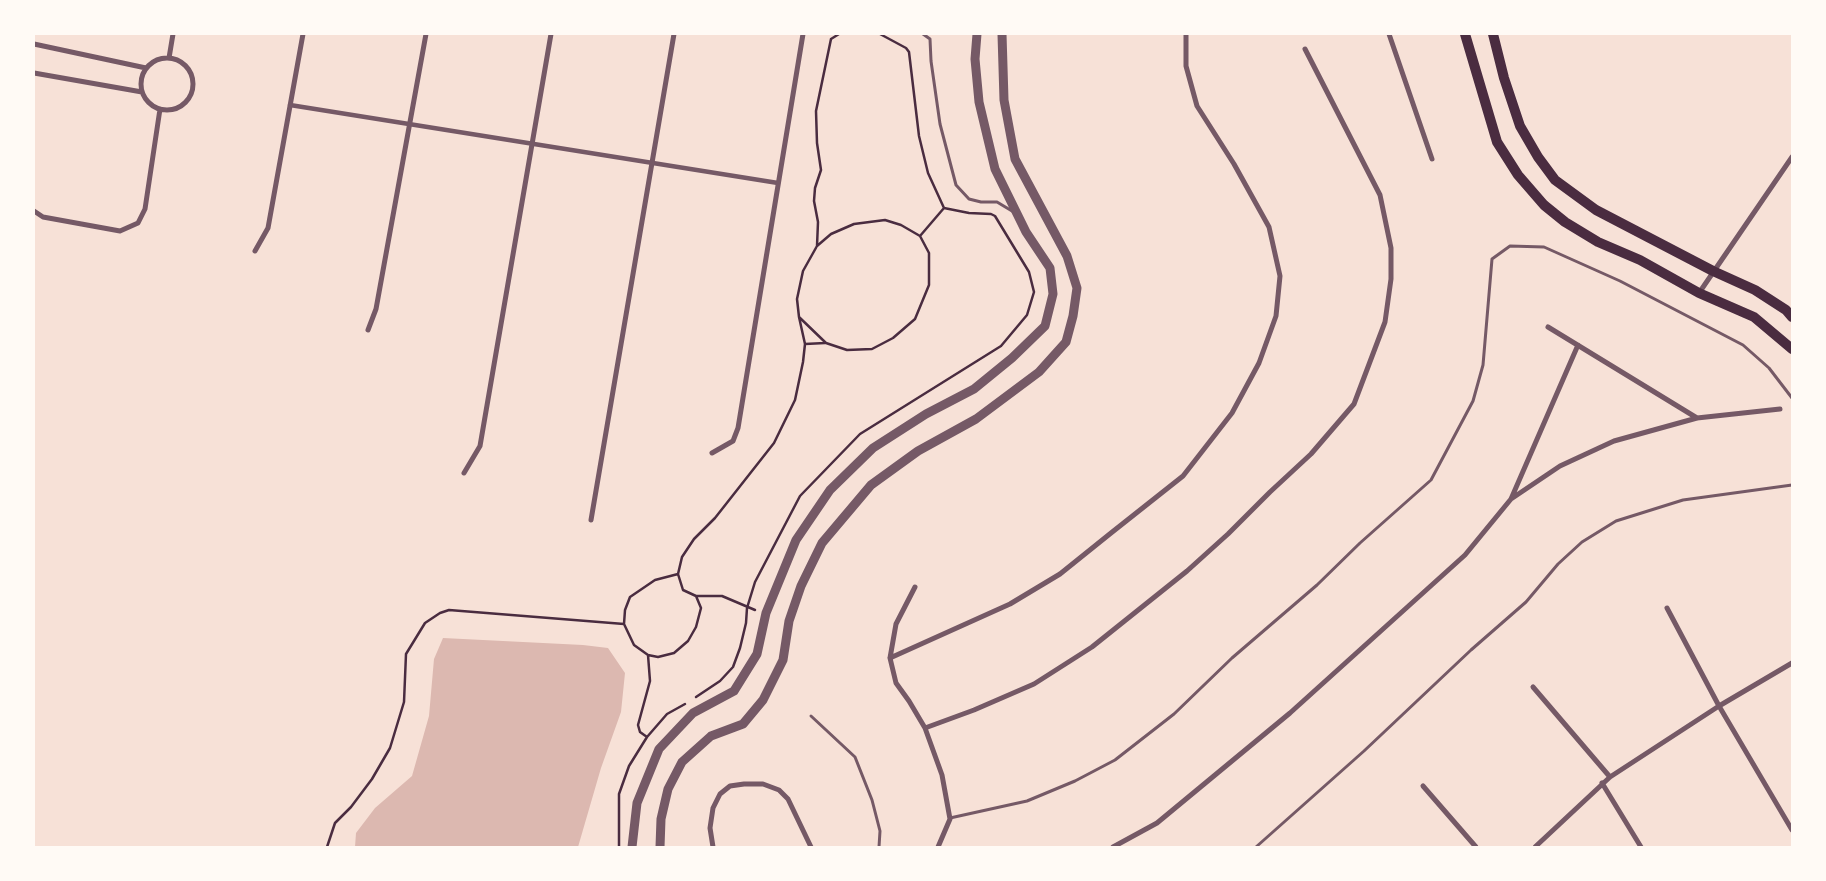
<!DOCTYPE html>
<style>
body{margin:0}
#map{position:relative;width:1826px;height:881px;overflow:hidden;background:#f7e1d7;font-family:"Noto Sans",sans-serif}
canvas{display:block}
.frame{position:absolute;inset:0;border:35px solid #fffaf5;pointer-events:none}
</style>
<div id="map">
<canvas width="1826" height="881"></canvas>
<div class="frame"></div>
</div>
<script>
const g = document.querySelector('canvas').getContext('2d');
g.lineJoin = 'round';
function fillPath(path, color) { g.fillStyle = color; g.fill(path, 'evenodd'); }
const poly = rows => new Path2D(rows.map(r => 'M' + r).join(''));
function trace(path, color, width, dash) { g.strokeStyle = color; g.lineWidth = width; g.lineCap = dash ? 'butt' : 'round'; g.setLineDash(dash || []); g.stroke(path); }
fillPath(poly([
 [443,638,583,645,608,648,625,673,621,712,601,768,578,847,355,847,356,833,375,808,412,776,429,716,434,659]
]), '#dcb8b0');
trace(poly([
 [880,34,906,48,909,52,919,136,928,173,944,208],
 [885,220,901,225,920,236,929,253,929,285,915,319,893,338,872,349,847,350,826,343,799,317,797,299,803,271,817,246,831,234,854,224,885,220],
 [817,246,818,222,814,201,815,188,821,170,817,143,816,111,831,39,839,34],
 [805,344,825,343],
 [678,574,655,580,630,597,625,610,624,624,634,645,648,655,658,657,674,653,688,641,696,627,701,608,696,596],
 [755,610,722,596,696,596,683,590,678,574,682,557,694,539,715,518,774,443,795,400,803,362,805,344,799,317],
 [696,697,720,681,733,667,740,648,746,623,747,608,755,582,800,496,860,434,1001,346,1027,315,1034,292,1029,272,995,216,991,214,969,213,944,208,920,236],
 [647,737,640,732,638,725,650,681,648,655],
 [619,846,619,794,629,766,647,737,667,714,685,704],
 [327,847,335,823,351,807,372,779,390,748,404,702,406,654,425,623,440,613,449,610,624,624]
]), '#4a2c40', 2.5);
trace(poly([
 [923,34,930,39,931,61,940,124,956,185,969,199,981,202,997,202,1012,211],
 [811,716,855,757,872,800,880,831,879,847],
 [950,818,1027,801,1075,781,1115,760,1174,714,1232,658,1317,585,1360,543,1431,480,1473,401,1483,365,1492,259,1510,246,1544,247,1620,281,1743,345,1769,368,1792,398],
 [1256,847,1364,751,1471,650,1526,602,1558,564,1582,542,1616,521,1683,500,1792,485]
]), '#755966', 3);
trace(poly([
 [290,105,778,183]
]), '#755966', 4.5);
trace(poly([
 [1389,34,1432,159],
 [34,44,146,68],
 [169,58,173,34],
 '141 84a26 26 0 1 1 52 0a26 26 0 1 1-52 0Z',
 [34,73,142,92],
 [34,211,43,217,120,231,138,223,145,209,160,109],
 [255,251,268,228,303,34],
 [1699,293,1792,157],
 [1548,327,1697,418],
 [368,330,376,309,426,34],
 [712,453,733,441,738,428,803,34],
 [464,473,480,446,551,34],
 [1511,499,1560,466,1614,441,1697,418,1780,409],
 [591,520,674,34],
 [915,587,896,624,890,658,896,683,909,701,925,728,942,775,950,819,938,847],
 [1667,608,1719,706,1792,830],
 [890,658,1010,604,1060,574,1111,533,1183,476,1232,413,1259,363,1276,316,1280,276,1269,227,1234,164,1197,106,1186,66,1186,34],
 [1533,687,1610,777],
 [925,728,974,710,1034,684,1092,647,1187,571,1228,534,1270,492,1311,454,1354,404,1385,322,1391,279,1391,248,1380,195,1305,49],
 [1602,783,1641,847],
 [1423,786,1476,847],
 [713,847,710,828,713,808,720,794,730,786,744,784,763,784,779,790,788,799,811,847],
 [1113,847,1157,823,1290,713,1465,555,1511,499,1578,345],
 [1535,847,1610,777,1719,706,1792,663]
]), '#755966', 5);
trace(poly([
 [632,847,637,803,659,749,693,713,734,691,757,654,766,613,796,540,830,490,873,448,926,414,974,389,1012,358,1045,326,1053,294,1050,268,1026,232,995,169,979,102,975,59,977,34],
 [660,847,661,819,668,789,682,762,711,736,743,724,763,700,783,660,789,621,801,586,822,543,871,485,918,451,976,419,1039,372,1066,342,1073,316,1077,288,1067,256,1015,159,1004,100,1002,34]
]), '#755966', 9);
trace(poly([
 [1465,34,1497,142,1518,175,1544,205,1565,222,1598,242,1640,260,1699,293,1754,317,1792,349],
 [1493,34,1504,78,1520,126,1538,157,1555,180,1596,210,1713,271,1755,290,1786,310,1792,317]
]), '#4a2c40', 10);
</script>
